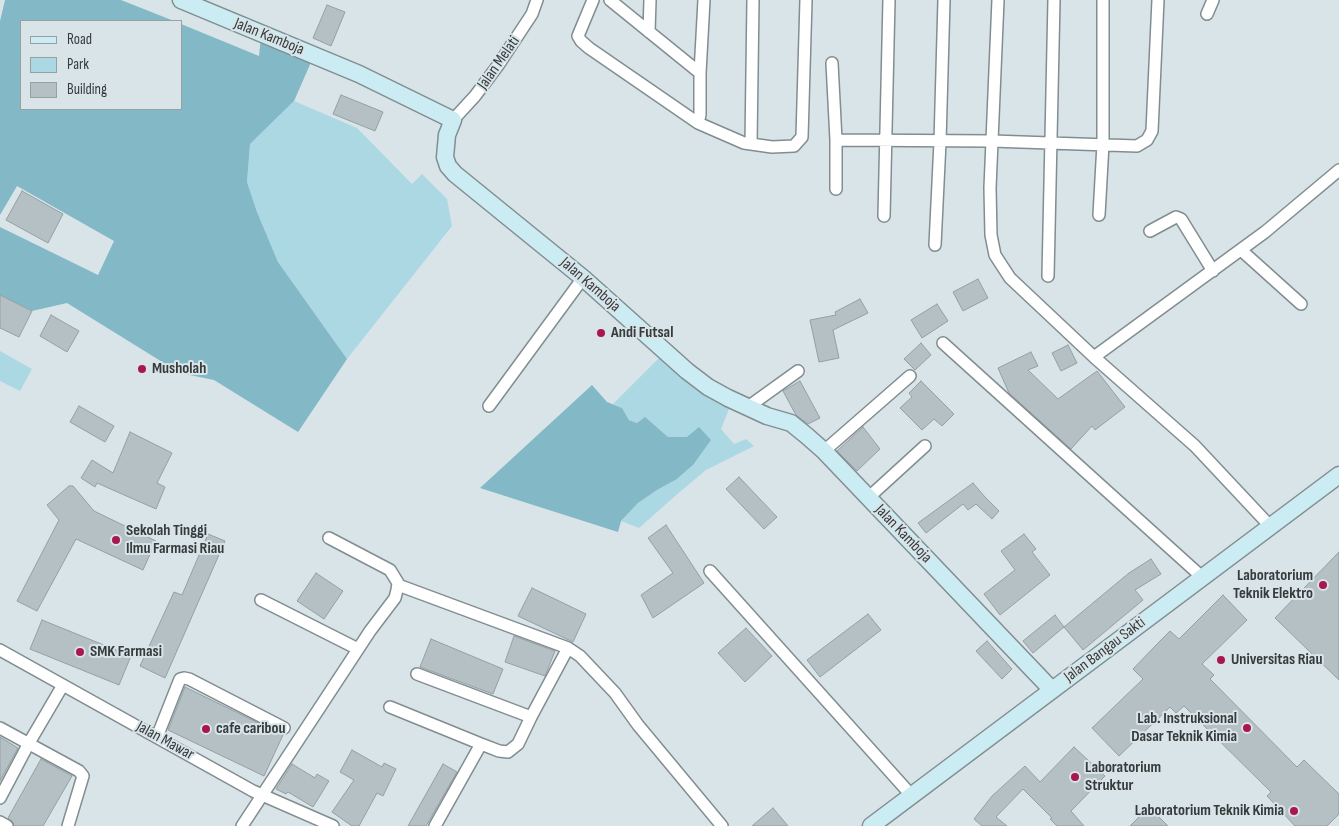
<!DOCTYPE html>
<style>
body{margin:0}
#map{position:relative;width:1339px;height:826px;overflow:hidden;background:#d8e4e8;font-family:"Sofia Sans Condensed",sans-serif}
canvas{display:block}
.legend{position:absolute;left:20px;top:20px;width:162px;height:90px;box-sizing:border-box;background:#d8e4e8;border:1px solid #97a0a3;margin:0;padding:6px 9px;list-style:none;font-size:15px;color:#363b3c}
.legend li{display:flex;align-items:center;gap:10px;height:25px}
.legend b{width:25px;border:1px solid #97a0a3}
</style>
<div id="map">
<canvas width="1339" height="826"></canvas>
<ul class="legend">
<li><b style="height:6px;background:#cbecf3"></b>Road</li>
<li><b style="height:14px;background:#acd8e3"></b>Park</li>
<li><b style="height:14px;background:#b4c0c4"></b>Building</li>
</ul>
</div>
<script>
const g = document.querySelector('canvas').getContext('2d');
g.lineJoin = 'round';
function fillPath(path, color) { g.fillStyle = color; g.fill(path, 'evenodd'); }
const poly = rows => new Path2D(rows.map(r => 'M' + r).join(''));
function trace(path, color, width, dash) { g.strokeStyle = color; g.lineWidth = width; g.lineCap = dash ? 'butt' : 'round'; g.setLineDash(dash || []); g.stroke(path); }
function write(font, color, halo, rows, align = 'center') {
  g.font = font + ' "Sofia Sans Condensed",sans-serif'; g.lineWidth = 4; g.setLineDash([]); g.textBaseline = 'middle'; g.strokeStyle = halo; g.fillStyle = color; for (const [text, x, y, turn = 0] of rows) {
    g.save(); g.translate(x, y); g.rotate((+turn || 0) * Math.PI / 180); g.textAlign = isNaN(turn) ? turn : align; if (halo) g.strokeText(text, 0, 0); g.fillText(text, 0, 0); g.restore();
  }
}
fillPath(poly([
 [294,101,357,128,412,184,422,174,447,199,452,226,347,359,278,262,257,212,247,182,250,144],
 [0,351,32,369,20,391,0,381],
 [661,356,729,409,721,429,734,444,746,439,754,446,706,470,675,496,639,528,621,521,638,503,657,490,677,479,693,465,687,437,668,437,645,418,637,423,629,420,622,408,613,404]
]), '#acd8e3');
fillPath(poly([
 [5,0,121,0,174,21,21,21,21,109,181,109,181,24,259,56,261,37,312,60,294,101,250,144,247,182,257,212,278,262,347,359,298,432,214,380,180,373,67,303,32,311,0,295,0,227,98,275,114,241,17,186,0,215,0,21],
 [592,385,607,402,622,408,629,420,637,423,645,417,668,437,687,437,699,427,711,440,693,465,677,479,657,490,638,503,621,521,618,532,480,488]
]), '#83b8c6');
const building = poly([
 [327,5,345,12,331,46,313,38,327,5],
 [341,95,383,112,375,131,333,114,341,95],
 [22,191,63,214,48,243,6,220,22,191],
 [978,279,988,298,963,311,953,292,978,279],
 [0,295,32,311,19,337,0,328,0,295],
 [860,299,868,313,833,330,839,358,819,362,810,320,836,315,835,312,860,299],
 [937,304,948,321,922,338,911,320,937,304],
 [51,315,79,331,67,352,40,336,51,315],
 [921,343,931,355,915,370,904,359,921,343],
 [1068,345,1077,363,1061,371,1052,353,1068,345],
 [1031,352,1038,366,1028,370,1058,399,1097,371,1125,407,1095,430,1092,426,1071,449,1009,393,998,368,1031,352],
 [800,381,820,418,808,424,796,415,783,391,800,381],
 [921,381,954,414,942,426,934,419,922,430,900,408,912,397,909,393,921,381],
 [79,406,114,426,105,442,70,422,79,406],
 [863,427,880,449,857,471,837,451,863,427],
 [130,432,172,453,157,483,165,487,156,509,97,483,95,487,81,478,92,460,113,473,130,432],
 [739,477,777,517,764,529,726,489,739,477],
 [973,483,985,497,999,511,992,519,976,504,968,510,963,504,926,533,918,523,973,483],
 [69,486,73,486,94,511,156,541,143,570,76,539,37,611,17,601,59,520,47,505,69,486],
 [666,525,704,583,653,618,641,595,673,573,648,538,666,525],
 [208,534,225,541,165,678,140,666,174,592,182,595,208,534],
 [1024,534,1036,549,1032,552,1050,575,1000,615,984,594,1015,570,1001,551,1024,534],
 [1339,552,1339,680,1275,618,1339,552],
 [1151,559,1161,574,1135,590,1143,600,1083,650,1064,627,1129,573,1151,559],
 [316,573,343,591,324,619,297,601,316,573],
 [532,588,586,614,573,642,518,616,532,588],
 [1223,595,1247,620,1202,664,1214,675,1210,679,1297,767,1304,760,1339,794,1339,814,1327,826,1295,826,1267,796,1271,792,1184,706,1176,713,1170,707,1119,756,1092,728,1143,679,1133,669,1158,643,1170,631,1179,639,1223,595],
 [868,614,881,630,820,677,807,660,868,614],
 [1055,615,1064,627,1033,653,1023,641,1055,615],
 [42,620,131,656,119,685,30,649,42,620],
 [746,628,772,656,745,682,718,653,746,628],
 [514,636,555,651,545,676,505,662,514,636],
 [431,639,503,669,493,694,420,667,431,639],
 [987,641,1012,669,1002,679,976,651,987,641],
 [185,687,283,735,264,776,168,730,185,687],
 [0,737,18,748,0,781,0,737],
 [1074,747,1105,776,1071,811,1084,826,1057,826,1050,819,1052,818,1023,789,996,817,1007,826,982,826,974,819,992,796,1025,766,1040,782,1074,747],
 [352,750,382,767,384,763,396,769,383,796,377,793,359,826,352,826,332,812,354,780,340,772,352,750],
 [41,759,72,776,43,826,14,826,13,822,8,818,41,759],
 [292,764,315,778,317,774,329,781,313,807,288,792,286,794,276,789,292,764],
 [443,764,457,772,426,826,408,826,443,764],
 [1149,807,1168,826,1130,826,1149,807],
 [773,808,788,826,752,826,773,808]
]);
fillPath(building, '#b4c0c4');
trace(building, '#949fa3', 1);
const street = poly([
 [593,0,578,36,581,41,589,48,698,123,744,143,772,147,794,146,802,137,806,0],
 [610,0,700,73,700,115,698,123],
 [998,0,990,188,991,235,995,255,1010,278,1094,357,1195,446,1270,526],
 [1207,14,1213,0],
 [649,32,650,0],
 [832,63,836,140],
 [700,73,704,0],
 [453,120,475,96,499,64,532,14,537,0],
 [751,144,753,0],
 [836,189,836,140,992,141,1137,146,1147,140,1152,131,1158,0],
 [1099,215,1103,144,1103,0],
 [884,216,889,0],
 [1150,231,1176,217,1181,219,1213,271],
 [935,245,940,142,944,0],
 [1241,250,1301,304],
 [1048,276,1054,0],
 [943,343,1202,577],
 [1094,357,1265,232,1339,170],
 [489,406,583,278],
 [748,407,798,371],
 [824,451,910,376],
 [868,498,925,446],
 [710,571,912,796],
 [398,585,568,648,580,656,615,693,638,725,722,826],
 [261,600,358,649],
 [0,650,253,791,333,826],
 [417,674,531,717],
 [390,707,481,744,499,751,508,752,518,744,531,717,568,648],
 [0,728,79,771,83,776,68,826],
 [157,737,178,684,180,679,184,678,189,679,284,728],
 [0,798,29,743,63,685],
 [0,822,7,826],
 [242,826,370,631,395,598,397,590,398,583,390,570,329,538],
 [435,826,481,744]
]);
const secondary = poly([
 [181,0,359,74,453,120,447,135,445,157,448,166,455,174,583,278,687,371,708,387,728,398,767,416,791,423,807,436,824,451,1052,690],
 [871,826,1339,475]
]);
trace(street, '#828d91', 14);
trace(secondary, '#828d91', 19);
trace(street, '#fff', 11);
trace(secondary, '#cbecf3', 16);
for (const [x, y, r, color] of [
 [601,333,5,"#a9174f"],
 [142,369,5,"#a9174f"],
 [116,540,5,"#a9174f"],
 [1323,585,5,"#a9174f"],
 [80,652,5,"#a9174f"],
 [1221,660,5,"#a9174f"],
 [1247,728,5,"#a9174f"],
 [206,729,5,"#a9174f"],
 [1075,777,5,"#a9174f"],
 [1294,811,5,"#a9174f"]
]) { const dot = new Path2D(); dot.arc(x, y, r, 0, 2 * Math.PI); g.fillStyle = color; g.fill(dot); trace(dot, '#d8e4e8', 2); }
write('16px', '#363b3c', '#d8e4e8', [
 ["Jalan Kamboja",269,37,22],
 ["Jalan Melati",499,63,-55],
 ["Jalan Kamboja",590,285,41],
 ["Jalan Kamboja",903,534,46],
 ["Jalan Bangau Sakti",1105,650,-37],
 ["Jalan Mawar",165,741,29]
]);
write('bold 16px', '#363b3c', '#d8e4e8', [
 ["Andi Futsal",611,333],
 ["Musholah",152,369],
 ["Sekolah Tinggi",126,531],
 ["Ilmu Farmasi Riau",126,549],
 ["Laboratorium",1313,576,"right"],
 ["Teknik Elektro",1313,594,"right"],
 ["SMK Farmasi",90,652],
 ["Universitas Riau",1231,660],
 ["Lab. Instruksional",1237,719,"right"],
 ["Dasar Teknik Kimia",1237,737,"right"],
 ["cafe caribou",216,729],
 ["Laboratorium",1085,768],
 ["Struktur",1085,786],
 ["Laboratorium Teknik Kimia",1284,811,"right"]
], 'left');
</script>
